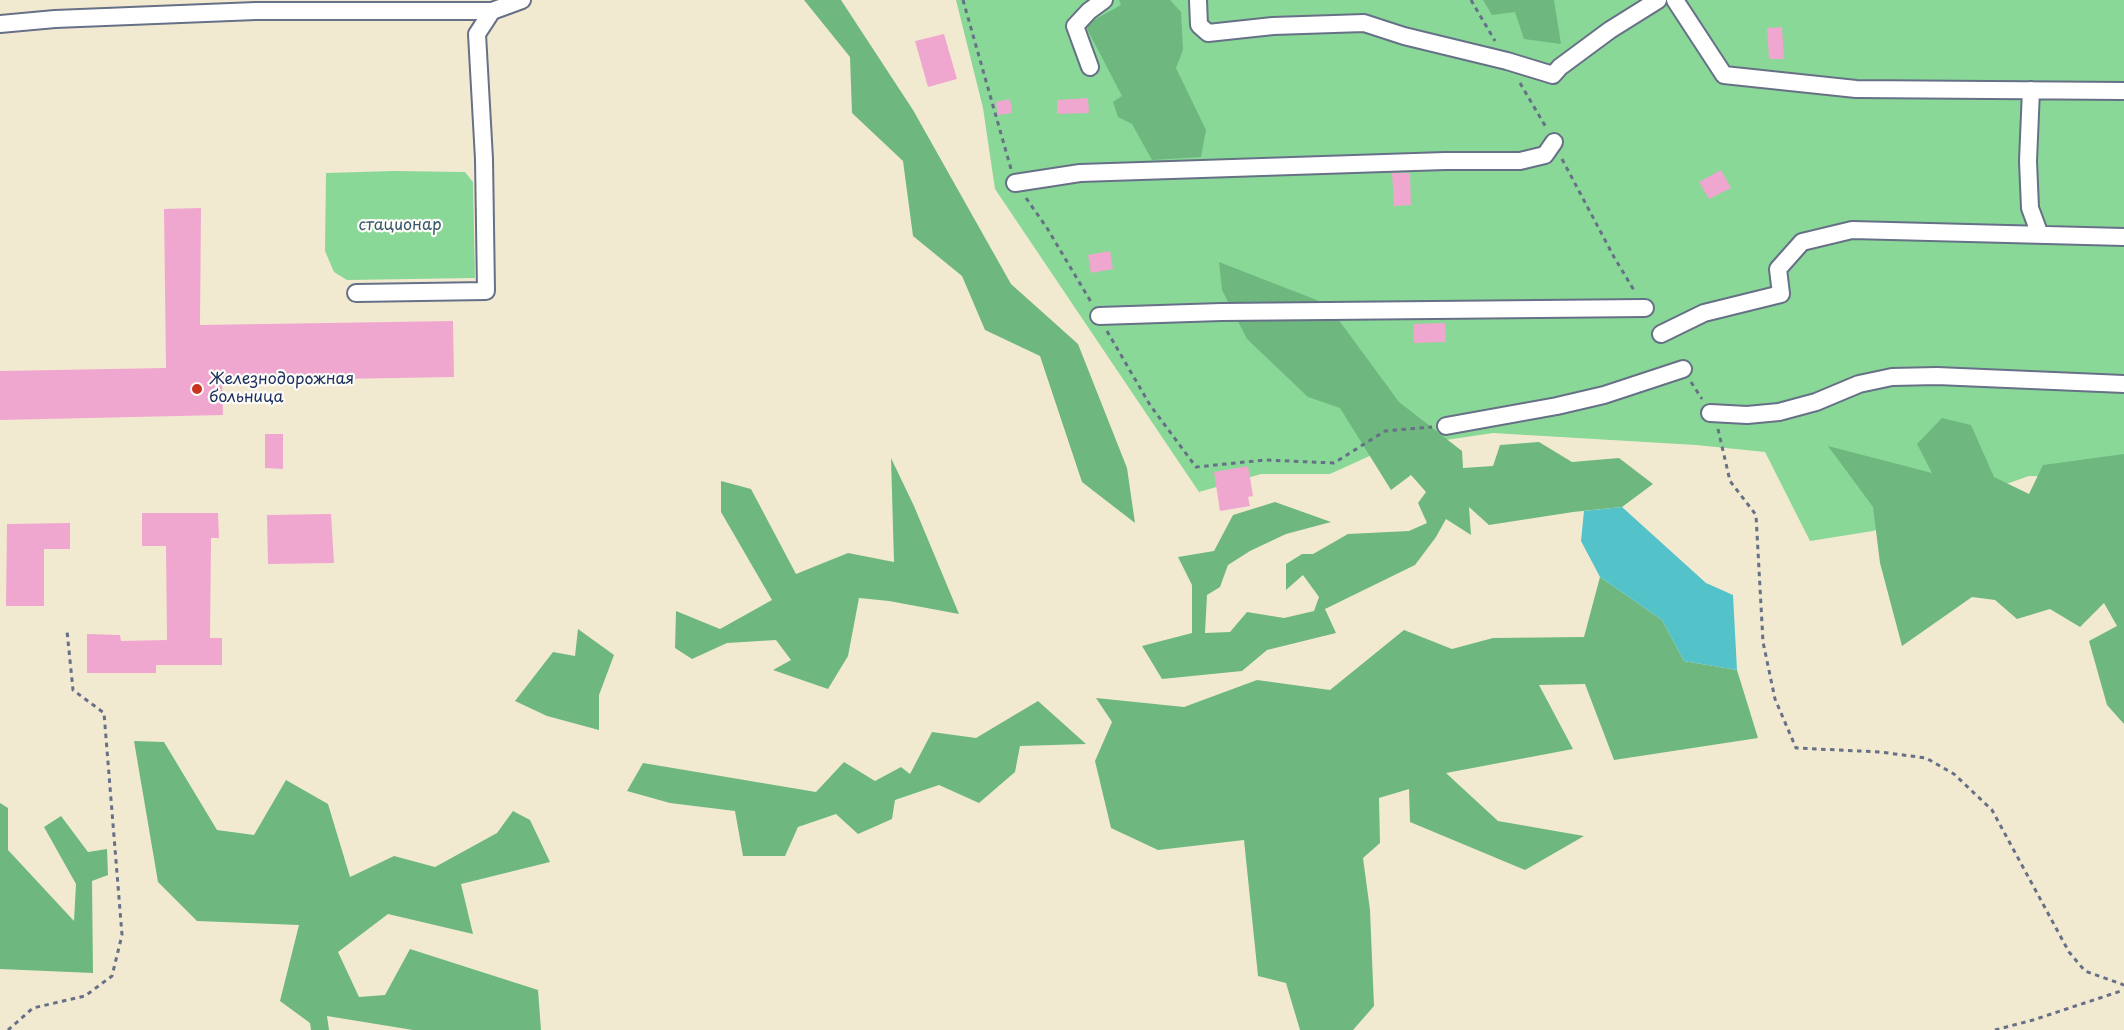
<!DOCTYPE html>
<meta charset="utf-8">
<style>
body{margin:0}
canvas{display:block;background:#f2e9d1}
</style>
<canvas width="2124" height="1030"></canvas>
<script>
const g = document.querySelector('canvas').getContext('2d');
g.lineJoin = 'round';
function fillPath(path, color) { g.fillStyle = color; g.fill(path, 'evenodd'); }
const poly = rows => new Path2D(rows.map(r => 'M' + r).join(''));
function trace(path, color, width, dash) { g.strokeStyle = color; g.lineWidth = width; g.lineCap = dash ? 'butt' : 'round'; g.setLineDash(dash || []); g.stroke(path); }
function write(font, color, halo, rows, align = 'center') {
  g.font = font + ' "Playpen Sans",sans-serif'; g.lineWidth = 4.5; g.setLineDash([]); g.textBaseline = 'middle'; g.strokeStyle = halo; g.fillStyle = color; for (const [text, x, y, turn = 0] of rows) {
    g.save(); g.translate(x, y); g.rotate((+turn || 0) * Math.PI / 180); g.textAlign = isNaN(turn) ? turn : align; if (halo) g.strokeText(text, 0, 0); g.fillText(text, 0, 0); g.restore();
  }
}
fillPath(poly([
 [956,0,2124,0,2124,479,2029,476,1873,531,1810,541,1765,452,1696,445,1493,433,1385,449,1330,474,1261,474,1199,492,995,189,983,108],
 [394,171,465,172,473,182,475,278,347,280,334,272,325,251,326,173]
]), '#89d897');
fillPath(poly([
 [804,0,841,0,913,110,1011,284,1078,344,1127,468,1135,523,1082,482,1040,356,985,330,962,276,913,236,903,161,852,113,850,57],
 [1119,0,1170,0,1181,12,1183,50,1176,68,1206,130,1201,157,1152,160,1132,124,1118,117,1113,102,1122,96,1085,25,1121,5],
 [1483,0,1554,0,1561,44,1524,39,1515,12,1492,15],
 [1219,262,1327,304,1399,402,1462,451,1463,468,1493,466,1500,445,1539,442,1572,462,1619,458,1653,484,1622,507,1573,512,1489,525,1469,507,1471,535,1446,519,1436,537,1415,565,1325,609,1336,633,1267,650,1242,671,1162,679,1142,646,1192,633,1192,585,1178,557,1214,551,1233,515,1275,502,1331,522,1286,534,1250,551,1228,565,1220,587,1207,595,1205,633,1230,632,1247,612,1284,618,1314,611,1319,597,1303,575,1286,590,1286,564,1302,554,1313,554,1348,534,1409,531,1427,523,1418,503,1426,492,1411,475,1391,490,1340,408,1308,397,1247,339,1222,290],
 [1942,418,1971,425,1994,477,2029,494,2043,465,2124,454,2124,724,2107,705,2089,641,2117,626,2104,603,2080,627,2050,609,2017,619,1995,600,1972,597,1902,646,1880,563,1873,507,1828,446,1932,473,1917,444],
 [891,458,914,506,959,614,889,601,859,598,848,656,828,689,773,670,791,660,776,640,727,643,692,659,675,648,676,611,720,629,772,600,721,512,721,481,751,489,796,574,848,553,894,562],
 [1600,577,1662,620,1684,661,1737,670,1758,738,1614,760,1585,684,1539,685,1573,749,1446,773,1498,821,1584,836,1525,870,1410,822,1409,789,1379,798,1380,843,1363,858,1370,910,1374,1006,1353,1030,1300,1030,1286,983,1258,976,1244,840,1158,850,1111,828,1095,761,1112,722,1096,698,1184,707,1257,680,1330,690,1404,630,1452,649,1493,638,1584,637],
 [578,629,614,655,599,695,599,730,547,716,515,701,553,652,575,656],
 [1038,701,1086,744,1020,746,1015,772,979,803,939,785,895,800,892,819,858,834,836,814,798,827,785,856,743,856,735,811,670,803,627,791,643,763,816,792,844,762,875,781,901,767,910,774,932,732,976,738],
 [134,741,164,742,217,830,254,835,286,780,328,804,350,877,394,856,435,867,497,833,513,811,530,820,550,862,461,884,473,934,388,914,338,952,359,997,385,995,410,949,538,990,541,1030,413,1030,327,1016,329,1030,311,1030,310,1023,280,1001,299,925,197,921,158,882],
 [0,803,8,808,8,850,74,921,76,884,44,827,61,816,88,852,107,849,108,875,92,881,93,973,0,969]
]), '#6eb880');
fillPath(poly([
 [1622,507,1706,583,1733,595,1737,670,1684,661,1662,620,1600,577,1581,541,1584,511]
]), '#54c2c9');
fillPath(poly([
 [1782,27,1784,59,1769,59,1767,28],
 [944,34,957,79,928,87,915,41],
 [1088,98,1089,113,1057,114,1057,100],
 [1010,99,1012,113,998,115,996,102],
 [1721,170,1731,188,1709,199,1699,182],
 [1392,173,1410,173,1411,205,1394,206],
 [201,208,200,325,453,321,454,377,222,381,223,415,0,420,0,371,166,368,164,209],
 [1110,251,1113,269,1091,273,1088,255],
 [1445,323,1446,342,1414,343,1413,324],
 [265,434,283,434,283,469,265,468],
 [1248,466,1253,496,1248,497,1250,506,1220,511,1214,472],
 [142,513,218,513,219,538,211,538,210,638,222,638,222,665,156,665,156,673,87,673,87,634,120,635,121,641,167,640,166,546,142,546],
 [331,514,334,563,268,564,267,515],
 [70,523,70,549,44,549,44,606,6,606,7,524]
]), '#f0a7cf');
const minor = poly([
 [1198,0,1199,25,1208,33,1273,26,1364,23,1404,36,1507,61,1553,75,1560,67,1610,30,1658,0],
 [1675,0,1724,75,1856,89,2124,91],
 [0,24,55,19,256,11,492,11,522,0],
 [1090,67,1075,26,1089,11,1104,0],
 [2031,90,2028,161,2030,208,2040,235],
 [1015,183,1080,173,1445,161,1520,161,1545,155,1554,142],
 [356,293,486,291,484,159,477,34,492,11],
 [1099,316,1221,312,1645,308],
 [1661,334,1704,313,1781,294,1778,269,1802,242,1852,230,2124,237],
 [1710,413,1747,415,1779,412,1816,402,1859,384,1892,377,1937,376,2124,384],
 [1446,426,1557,406,1604,395,1683,369]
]);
trace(minor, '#667086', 20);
trace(poly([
 [963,0,1011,169],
 [1471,0,1495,41],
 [1520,83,1547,129],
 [1562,159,1614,257,1635,292],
 [1026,198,1047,228,1091,302],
 [1107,331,1150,405,1196,467,1265,460,1334,463,1385,431,1432,427],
 [1691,382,1702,399],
 [1718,429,1730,481,1756,515,1763,642,1775,699,1796,748,1880,752,1926,758,1954,774,1992,810,2069,952,2085,971,2124,985],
 [8,1030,33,1008,85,996,112,976,122,935,104,713,73,690,67,631],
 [1995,1030,2033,1020,2124,990]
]), '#667086', 3, [4.5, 4.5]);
trace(minor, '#fff', 16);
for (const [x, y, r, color] of [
 [197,389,6,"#c8321e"]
]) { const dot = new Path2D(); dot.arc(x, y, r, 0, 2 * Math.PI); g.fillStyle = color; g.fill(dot); trace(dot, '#fdfcf7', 2); }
write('16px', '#36596c', '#fdfcf7', [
 ["стационар",400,226]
]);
write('16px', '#1b2f5e', '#fdfcf7', [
 ["Железнодорожная",209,380],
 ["больница",209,398]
], 'left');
</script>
